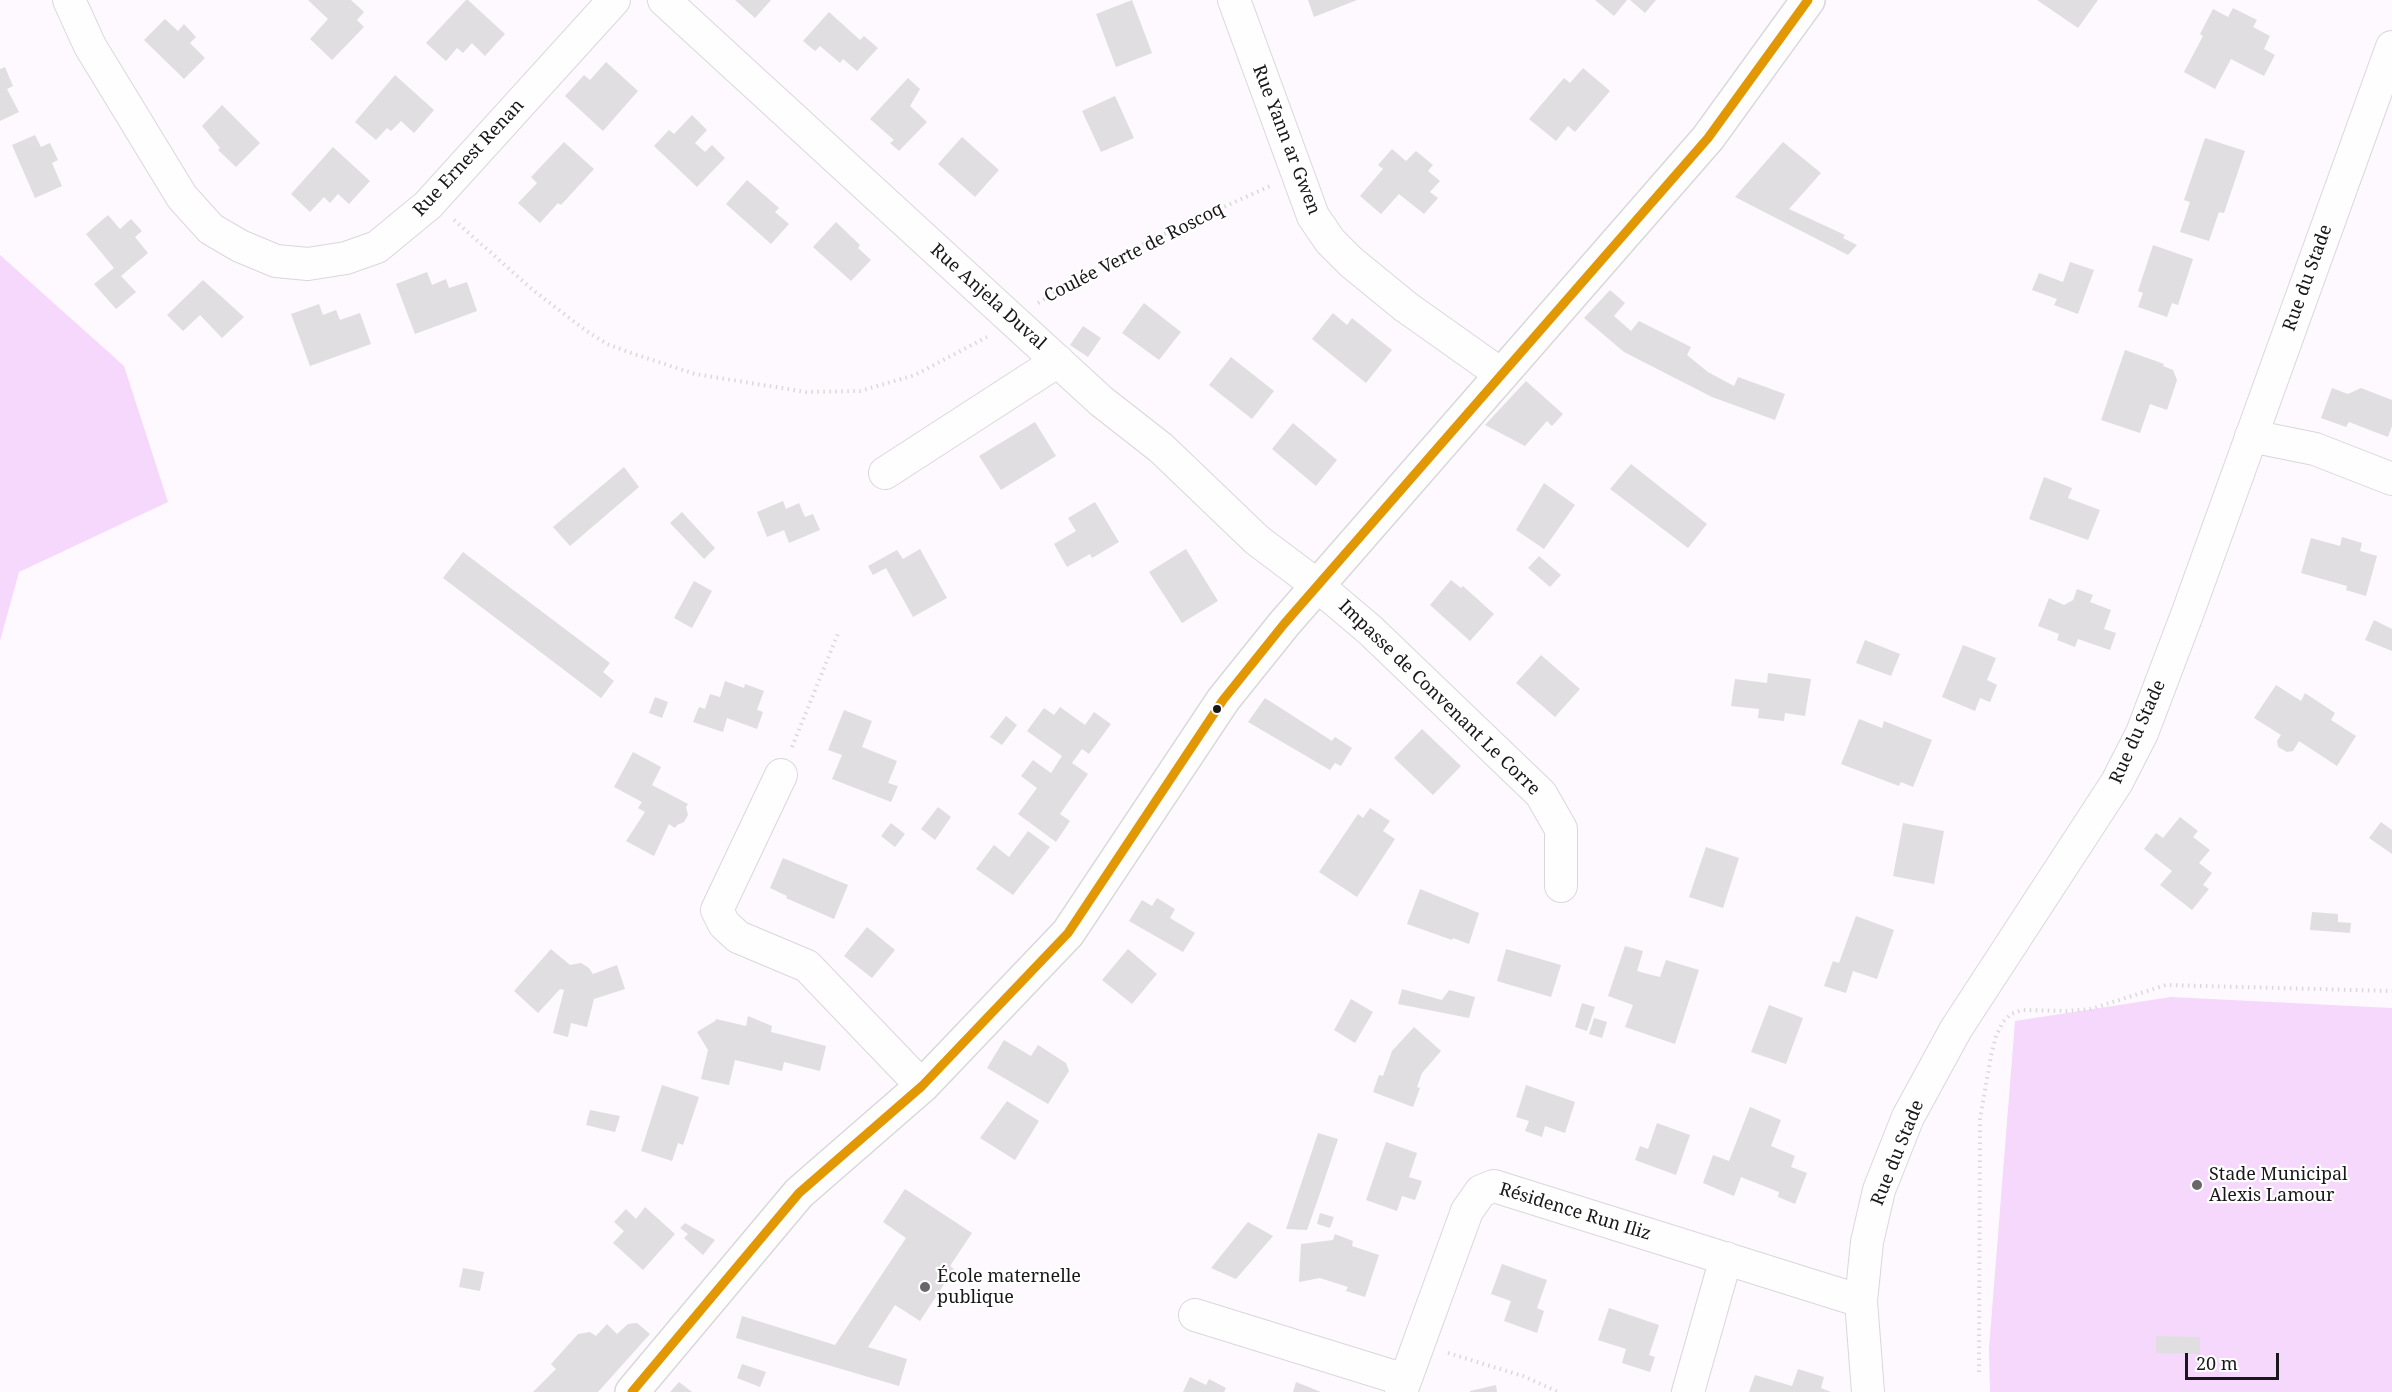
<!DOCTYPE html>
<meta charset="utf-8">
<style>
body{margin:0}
#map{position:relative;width:2392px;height:1392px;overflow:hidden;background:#fdf9fe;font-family:"Noto Serif",serif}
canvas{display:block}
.scale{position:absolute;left:2185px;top:1353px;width:94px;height:27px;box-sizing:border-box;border:3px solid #19171a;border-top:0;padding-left:8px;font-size:18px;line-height:21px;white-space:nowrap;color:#19171a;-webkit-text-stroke:4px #fff;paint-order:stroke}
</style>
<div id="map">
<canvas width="2392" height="1392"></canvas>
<div class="scale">20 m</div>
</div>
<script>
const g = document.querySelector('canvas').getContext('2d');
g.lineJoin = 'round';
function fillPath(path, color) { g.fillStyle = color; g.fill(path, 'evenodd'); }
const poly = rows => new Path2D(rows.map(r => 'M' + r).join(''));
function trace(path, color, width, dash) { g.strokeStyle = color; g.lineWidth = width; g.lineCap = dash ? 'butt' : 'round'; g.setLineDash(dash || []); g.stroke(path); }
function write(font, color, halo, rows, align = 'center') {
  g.font = font + ' "Noto Serif",serif'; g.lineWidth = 4.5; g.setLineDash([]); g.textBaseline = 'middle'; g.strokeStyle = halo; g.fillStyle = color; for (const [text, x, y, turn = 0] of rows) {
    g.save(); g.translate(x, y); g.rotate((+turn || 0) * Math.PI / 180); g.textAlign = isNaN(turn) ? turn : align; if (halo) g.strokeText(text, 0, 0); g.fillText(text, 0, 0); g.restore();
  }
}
fillPath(poly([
 [0,255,124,366,168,502,19,572,0,641],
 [2171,997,2392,1008,2392,1392,1990,1392,1989,1348,2015,1021]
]), '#f6d8fc');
fillPath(poly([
 [308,0,351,0,364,12,357,20,364,27,332,60,310,39,328,19],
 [466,0,468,0,505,34,485,56,472,43,463,53,457,48,446,61,426,43],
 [735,0,771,0,755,18],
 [1132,0,1152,53,1116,67,1096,14],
 [1308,0,1357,0,1314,17],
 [1595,0,1627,0,1614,16],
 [1630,0,1656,0,1645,13],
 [2037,0,2098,0,2078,28],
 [2233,8,2257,20,2253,27,2270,36,2264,49,2275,55,2264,76,2231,59,2215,89,2184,72,2203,36,2200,34,2213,9,2228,17],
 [829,12,860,40,864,36,878,48,857,71,843,59,840,63,820,46,815,51,803,41],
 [165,19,178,31,184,24,196,37,190,43,205,58,184,79,144,40],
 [606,62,638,91,603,131,565,96,584,75,590,80],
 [5,67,13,86,7,89,19,112,0,121,0,69],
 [1583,68,1610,91,1575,132,1568,126,1556,141,1529,119,1564,78,1570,83],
 [395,75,434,110,414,133,401,121,391,131,387,128,376,140,355,122],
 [908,78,920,89,910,106,927,122,899,151,890,143,894,140,870,119],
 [1115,96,1134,138,1101,152,1082,111],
 [222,105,260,143,236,167,218,150,220,148,202,126],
 [692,115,707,130,695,143,705,152,712,145,725,158,697,187,654,146,669,130,674,134],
 [35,135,41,147,50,143,58,160,52,163,62,186,35,198,12,145],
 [962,137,999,170,975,197,938,164],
 [2205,138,2245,151,2224,213,2219,212,2209,241,2180,232,2190,202,2184,200],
 [564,142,594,169,561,205,558,203,540,223,518,203,537,183,531,177],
 [1783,142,1821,173,1789,209,1845,235,1843,238,1857,245,1848,255,1735,197],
 [333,147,370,181,349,204,338,194,330,203,324,197,310,212,291,194],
 [1392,149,1406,161,1416,151,1433,165,1428,171,1440,181,1430,192,1438,198,1424,214,1399,194,1381,214,1360,196,1383,169,1378,165],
 [747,180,779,208,775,212,789,224,771,244,726,204],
 [108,215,120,229,131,219,142,231,135,237,148,253,121,276,136,292,116,309,94,284,114,268,86,234],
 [836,222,860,245,858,248,871,260,851,281,813,247],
 [2153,245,2193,259,2178,305,2172,303,2167,317,2138,307,2143,293,2138,291],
 [2070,262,2094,270,2078,314,2054,305,2057,299,2032,290,2039,273,2063,282],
 [427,272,432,285,446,279,449,288,467,282,477,311,415,334,396,284],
 [203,280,244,317,222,338,200,315,183,331,167,315],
 [1610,290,1625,303,1614,316,1631,331,1639,321,1691,347,1687,355,1708,372,1734,386,1738,377,1785,394,1775,420,1712,397,1624,352,1584,318],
 [1144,303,1181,332,1159,360,1122,333],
 [319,304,323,315,336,310,340,320,360,313,371,344,310,366,291,314],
 [1333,313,1347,325,1352,318,1392,350,1366,383,1312,339],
 [1083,326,1101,338,1088,357,1070,345],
 [2125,350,2164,364,2163,366,2173,370,2177,380,2167,410,2150,404,2140,433,2101,420],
 [1231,357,1274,391,1252,419,1209,385],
 [1526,381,1563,414,1552,426,1547,421,1525,446,1485,425],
 [2332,388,2348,394,2361,388,2392,400,2392,426,2388,437,2349,422,2346,427,2321,418],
 [1035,422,1056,456,1001,490,979,456],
 [1293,423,1337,460,1316,486,1272,449],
 [1631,464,1707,524,1688,548,1610,489],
 [624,467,639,487,570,546,553,527],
 [2044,477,2072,488,2068,498,2100,510,2088,540,2029,519],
 [1544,483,1575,505,1544,549,1516,530],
 [783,501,786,509,799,503,805,517,813,514,820,530,789,543,784,530,767,537,757,512],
 [1095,502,1119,542,1092,558,1090,554,1067,567,1054,544,1076,531,1068,518],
 [682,512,715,548,704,559,670,523],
 [2342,537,2362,543,2360,551,2377,556,2366,596,2346,590,2347,586,2301,573,2311,538,2340,546],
 [920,549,947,598,913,617,886,568,873,575,868,566,897,550,903,559],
 [1186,549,1218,601,1182,623,1149,572],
 [463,552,610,663,603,672,614,681,601,698,443,578],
 [1539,556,1561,575,1550,587,1528,568],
 [1451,580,1461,588,1463,586,1494,614,1470,641,1430,605],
 [694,581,712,591,692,628,674,618],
 [2077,589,2093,595,2090,602,2111,610,2104,629,2116,633,2110,650,2078,639,2075,647,2057,640,2059,634,2038,626,2049,598,2064,605,2073,600],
 [2374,620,2392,629,2392,651,2365,640],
 [1865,640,1900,654,1891,676,1856,663],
 [1963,645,1996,658,1987,680,1997,685,1990,702,1980,698,1975,711,1942,697],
 [1541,655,1580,689,1555,717,1516,683],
 [1768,673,1811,679,1805,716,1785,713,1784,721,1758,718,1759,709,1731,706,1735,679,1767,683],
 [725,681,744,688,745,684,764,691,757,710,763,712,757,729,727,718,723,732,693,722,699,707,705,709,710,694,720,697],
 [2276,685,2301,701,2305,693,2335,713,2331,720,2356,736,2337,766,2299,741,2293,751,2287,752,2278,747,2277,741,2281,735,2254,718],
 [655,697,668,702,662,718,649,713],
 [1265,698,1332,741,1335,737,1352,748,1341,766,1335,763,1330,770,1248,722],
 [1060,707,1085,725,1094,712,1111,724,1089,754,1082,749,1072,763,1088,774,1060,814,1070,821,1056,842,1018,814,1037,788,1021,776,1033,760,1051,773,1062,756,1027,731,1044,708,1054,715],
 [844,710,872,721,862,747,897,761,888,783,898,786,891,802,832,779,842,755,828,750],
 [1006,716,1017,725,1002,745,990,737],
 [1859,719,1882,728,1884,721,1932,740,1913,787,1901,782,1899,786,1841,764],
 [1422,729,1461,766,1433,795,1394,758],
 [633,752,661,767,652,785,688,804,686,807,688,815,684,822,677,825,675,828,669,824,654,856,626,841,645,812,638,808,642,802,614,787],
 [938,807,951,817,935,840,921,829],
 [1370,808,1390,821,1383,831,1395,839,1357,897,1319,872,1358,814,1363,818],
 [2180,817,2198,831,2193,837,2210,850,2199,863,2212,873,2203,885,2209,889,2192,910,2160,885,2172,871,2144,849,2156,833,2163,838],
 [2381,822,2392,830,2392,854,2369,838],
 [891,823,905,834,895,847,881,836],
 [1903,823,1944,831,1934,884,1893,876],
 [1028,831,1050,847,1013,895,976,869,994,845,1009,857],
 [1706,847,1739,858,1723,908,1689,897],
 [783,858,848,885,834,919,786,898,787,896,770,888],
 [1420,889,1479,913,1469,944,1453,938,1452,940,1407,924],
 [1157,898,1175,909,1170,918,1195,933,1183,952,1129,921,1142,900,1152,906],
 [2312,912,2338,914,2338,922,2351,923,2350,933,2310,930],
 [1856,916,1894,930,1877,979,1853,971,1846,993,1824,986,1833,961,1839,963],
 [867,927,895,950,872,978,844,956],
 [1625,946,1643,951,1637,971,1644,973,1660,977,1666,960,1699,970,1675,1044,1625,1027,1633,1005,1608,996],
 [551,949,570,965,581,963,589,968,593,974,617,965,625,989,594,999,587,1027,571,1023,568,1037,553,1033,564,990,560,989,538,1013,514,991],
 [1128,949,1157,974,1132,1004,1102,980],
 [1506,949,1561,965,1551,997,1497,981],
 [1402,989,1442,1000,1449,990,1475,997,1469,1018,1398,1004],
 [1351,999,1373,1012,1355,1043,1334,1030],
 [1582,1003,1595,1007,1587,1031,1575,1027],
 [1769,1005,1803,1018,1786,1064,1751,1052],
 [748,1016,772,1026,771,1032,826,1046,820,1071,784,1062,782,1071,735,1060,729,1085,701,1079,708,1050,697,1032,715,1021,716,1019,746,1026],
 [1594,1018,1607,1022,1602,1038,1589,1034],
 [1414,1027,1441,1051,1422,1073,1417,1087,1420,1088,1413,1107,1373,1092,1379,1075,1383,1076,1392,1051],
 [1004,1040,1031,1056,1038,1045,1066,1063,1069,1071,1048,1104,987,1068],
 [662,1085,699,1097,683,1145,678,1143,672,1161,641,1151],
 [1526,1085,1575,1102,1565,1133,1545,1126,1542,1137,1525,1131,1529,1121,1516,1117],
 [1007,1101,1039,1121,1015,1160,980,1138],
 [1750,1107,1781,1120,1771,1146,1795,1156,1791,1167,1807,1173,1795,1204,1778,1197,1779,1192,1741,1177,1734,1196,1703,1183,1713,1155,1729,1161],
 [590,1110,620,1116,615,1132,586,1125],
 [1657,1123,1690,1135,1676,1175,1635,1160,1640,1146,1648,1149],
 [1318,1133,1338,1139,1317,1202,1307,1230,1286,1229],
 [1386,1142,1417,1153,1409,1177,1422,1181,1415,1200,1402,1196,1397,1211,1366,1200],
 [905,1189,972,1233,950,1266,954,1269,920,1321,895,1305,868,1347,907,1359,899,1386,736,1338,742,1316,835,1345,906,1238,883,1222],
 [645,1207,675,1234,643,1270,613,1243,624,1231,614,1222,626,1209,636,1219],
 [1320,1213,1334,1217,1330,1228,1317,1224],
 [1248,1222,1273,1236,1236,1279,1211,1268],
 [685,1223,715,1240,703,1255,684,1238,688,1234,680,1228],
 [1335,1234,1353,1241,1352,1246,1379,1255,1365,1297,1346,1291,1348,1287,1320,1278,1299,1282,1301,1244,1333,1240],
 [1502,1264,1547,1280,1537,1308,1544,1311,1537,1333,1504,1321,1511,1301,1491,1294],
 [463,1268,484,1272,480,1291,459,1287],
 [1609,1308,1659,1325,1649,1355,1655,1357,1650,1372,1622,1363,1626,1349,1598,1340],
 [637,1323,650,1334,598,1392,533,1392,556,1369,551,1364,578,1334,590,1332,596,1336,607,1324,617,1334,628,1324],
 [2156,1336,2200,1337,2200,1354,2156,1353],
 [742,1364,766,1372,760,1387,737,1378],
 [1798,1369,1824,1377,1821,1388,1831,1392,1749,1392,1755,1375,1792,1386],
 [1190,1377,1206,1385,1209,1379,1226,1388,1224,1392,1183,1392],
 [679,1382,692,1392,670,1392],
 [1296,1382,1321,1392,1293,1392],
 [1496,1385,1497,1392,1470,1392,1470,1391]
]), '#e0dee1');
const minor = poly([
 [69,0,90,46,182,197,211,229,240,246,276,261,308,264,346,258,377,247,428,205,614,0],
 [664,0,1101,401,1161,448,1257,540,1318,586,1370,630,1541,794,1561,829,1561,886],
 [1234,0,1313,216,1330,241,1351,262,1406,307,1502,375],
 [2251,436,2315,449,2392,479],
 [885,473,1058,361],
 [781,775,717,910,724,924,738,937,807,966,922,1086],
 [1195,1315,1405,1380],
 [1401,1392,1467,1211,1481,1191,1494,1186,1861,1301],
 [1688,1392,1726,1258],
 [1868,1392,1861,1301,1867,1242,1879,1190,1908,1117,1956,1029,2117,782,2142,733,2188,612,2392,47]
]);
const secondary = poly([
 [632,1392,799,1193,922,1086,1068,933,1223,700,1284,624,1708,138,1808,0]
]);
trace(minor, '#dad7db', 34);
trace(secondary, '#dad7db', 36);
trace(poly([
 [454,220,533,290,585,330,607,344,634,354,695,374,806,392,860,391,915,375,987,337],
 [1038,303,1075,280,1147,242,1270,186],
 [792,747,839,631],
 [1448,1353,1523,1376,1558,1392],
 [1979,1372,1980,1119,1991,1056,1996,1036,2003,1022,2011,1014,2022,1010,2067,1011,2091,1009,2166,985,2392,991]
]), '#d9d9d9', 4, [1.5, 4.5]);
trace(minor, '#fffeff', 32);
trace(secondary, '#fffeff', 33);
trace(poly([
 [632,1392,799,1193,922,1086,1068,933,1223,700,1284,624,1708,138,1808,0]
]), '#e19803', 9);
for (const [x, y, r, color] of [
 [1217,709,5,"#19171a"],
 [2197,1185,6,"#69666a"],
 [925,1287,6,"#69666a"]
]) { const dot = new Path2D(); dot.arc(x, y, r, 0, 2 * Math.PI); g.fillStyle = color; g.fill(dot); trace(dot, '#fff', 2); }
write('18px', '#19171a', '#fff', [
 ["Rue Yann ar Gwen",1286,140,69],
 ["Rue Ernest Renan",469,158,-47],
 ["Coulée Verte de Roscoq",1134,253,-27],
 ["Rue du Stade",2308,278,-70],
 ["Rue Anjela Duval",988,297,42],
 ["Impasse de Convenant Le Corre",1439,698,44],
 ["Rue du Stade",2138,732,-66],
 ["Rue du Stade",1898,1153,-68],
 ["Résidence Run Iliz",1575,1212,17]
]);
write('18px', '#19171a', '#fff', [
 ["Stade Municipal",2209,1175],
 ["Alexis Lamour",2209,1196],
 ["École maternelle",937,1277],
 ["publique",937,1298]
], 'left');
</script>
